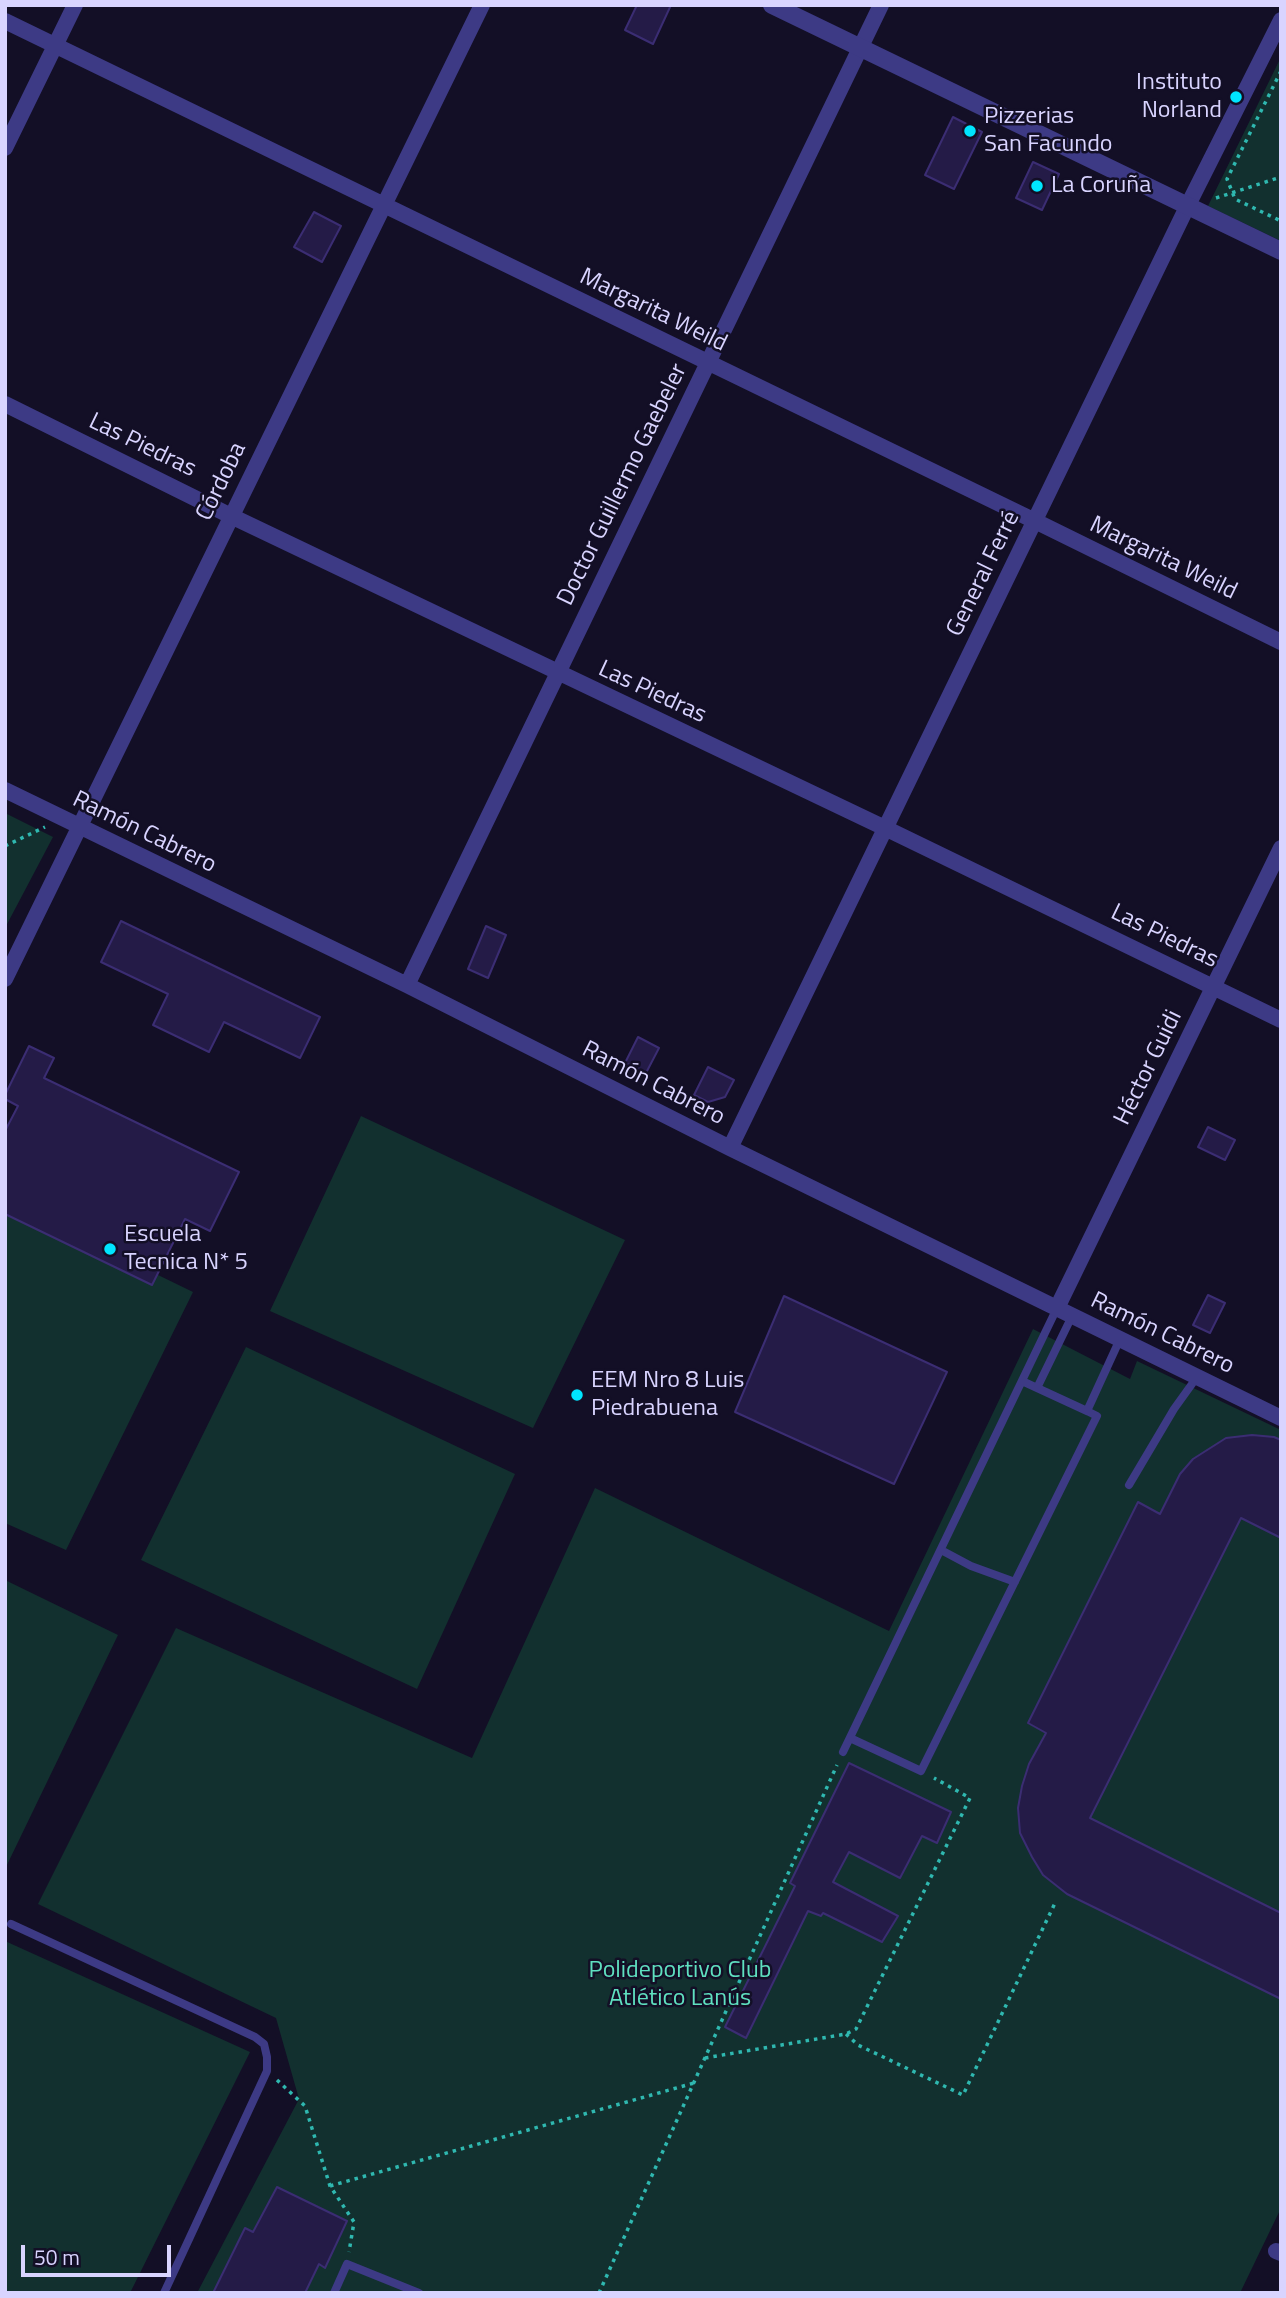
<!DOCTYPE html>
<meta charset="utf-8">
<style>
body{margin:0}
#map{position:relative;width:1286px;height:2298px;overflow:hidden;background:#130f26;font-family:"Titillium Web",sans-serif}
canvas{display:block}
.frame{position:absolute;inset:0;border:7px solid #d9d4ff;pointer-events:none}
.scale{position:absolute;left:21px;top:2245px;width:150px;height:32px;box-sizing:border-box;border:4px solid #d9d4ff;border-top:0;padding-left:9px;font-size:21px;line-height:24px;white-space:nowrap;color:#d9d4ff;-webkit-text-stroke:5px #130f26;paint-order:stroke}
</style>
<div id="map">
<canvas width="1286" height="2298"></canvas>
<div class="frame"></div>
<div class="scale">50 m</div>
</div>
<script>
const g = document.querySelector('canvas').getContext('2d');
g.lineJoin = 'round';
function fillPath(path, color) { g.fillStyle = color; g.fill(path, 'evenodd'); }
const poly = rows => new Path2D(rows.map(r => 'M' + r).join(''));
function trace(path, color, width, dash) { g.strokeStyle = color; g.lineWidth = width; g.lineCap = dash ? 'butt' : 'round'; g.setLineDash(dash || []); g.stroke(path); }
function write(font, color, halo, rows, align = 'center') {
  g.font = font + ' "Titillium Web",sans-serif'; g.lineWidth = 5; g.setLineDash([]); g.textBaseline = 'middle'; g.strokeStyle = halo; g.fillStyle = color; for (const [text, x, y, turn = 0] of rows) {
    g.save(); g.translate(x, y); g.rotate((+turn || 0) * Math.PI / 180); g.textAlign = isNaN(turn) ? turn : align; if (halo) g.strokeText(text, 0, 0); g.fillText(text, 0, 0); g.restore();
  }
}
fillPath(poly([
 [1281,57,1281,241,1208,206],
 [5,813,53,837,5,928],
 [361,1116,625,1240,533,1428,270,1311],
 [5,1173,8,1202,193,1292,66,1550,5,1523],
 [1033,1329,1130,1379,1137,1361,1281,1430,1281,2208,1240,2293,197,2293,299,2099,276,2018,38,1904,176,1628,472,1758,595,1488,889,1631],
 [246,1347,515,1474,417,1689,141,1560],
 [5,1580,118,1635,5,1869],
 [5,1941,250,2052,130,2293,5,2293]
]), '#12302f');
const building = poly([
 [637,5,671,5,653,44,625,30,637,5],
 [953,117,982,132,954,189,925,175,953,117],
 [1033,162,1059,174,1042,210,1016,198,1033,162],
 [314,212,341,226,322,262,294,247,314,212],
 [121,921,320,1017,300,1058,224,1022,209,1052,153,1025,168,994,101,962,121,921],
 [486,926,506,935,488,978,468,969,486,926],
 [638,1037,659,1048,646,1073,625,1063,638,1037],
 [29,1046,54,1058,44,1078,239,1172,210,1231,185,1219,152,1285,5,1214,5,1131,18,1106,5,1099,5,1095,29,1046],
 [708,1067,734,1080,725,1097,708,1102,694,1095,708,1067],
 [1208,1127,1235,1140,1225,1160,1198,1147,1208,1127],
 [1208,1295,1225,1303,1210,1333,1193,1325,1208,1295],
 [784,1296,947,1372,894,1484,735,1412,784,1296],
 [1252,1435,1274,1437,1281,1440,1281,1538,1241,1518,1090,1818,1281,1913,1281,1999,1067,1894,1043,1875,1032,1857,1020,1833,1018,1808,1022,1786,1029,1764,1046,1733,1028,1723,1138,1502,1160,1514,1180,1474,1193,1459,1226,1438,1252,1435],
 [849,1763,951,1812,937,1843,922,1836,900,1878,849,1852,833,1882,898,1916,882,1942,823,1913,821,1916,808,1911,746,2038,725,2027,795,1886,790,1883,849,1763],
 [277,2187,347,2221,325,2268,319,2264,305,2293,213,2293,245,2228,253,2232,277,2187]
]);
fillPath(building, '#241b47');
trace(building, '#3b2d73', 2);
trace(poly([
 [1281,71,1227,179,1235,199,1281,221],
 [1216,198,1281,177],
 [5,846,45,827],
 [846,2034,858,2045,963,2095,1056,1901],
 [705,2058,846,2034,856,2029,970,1798,934,1778],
 [277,2080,305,2106,330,2186,354,2222,349,2252],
 [330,2186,694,2083],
 [599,2293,837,1765]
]), '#2fb8b0', 3.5, [3.5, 5]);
trace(poly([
 [1022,1381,1087,1411],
 [1037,1388,1072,1316],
 [1129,1485,1174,1409,1197,1377],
 [941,1550,971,1566,1015,1582],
 [850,1738,921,1771,1097,1416,1087,1411,1120,1339],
 [843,1752,1057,1308],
 [11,1924,255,2037,264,2044,267,2057,267,2071,164,2293],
 [334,2293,347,2264,419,2293]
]), '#3d3a85', 8);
trace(poly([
 [5,21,1035,521,1281,642],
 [5,148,75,5],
 [5,404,231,516,887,829,1281,1020],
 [5,790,407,985,730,1148,1281,1418],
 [5,979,482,5],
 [407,985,881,5],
 [730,1148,1187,207,1281,20],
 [1057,1308,1281,848],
 [1276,2251,1281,2253]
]), '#3d3a85', 16);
trace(poly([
 [772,5,1281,251]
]), '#3d3a85', 18);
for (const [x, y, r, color] of [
 [1236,97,7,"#00e5ff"],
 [970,131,7,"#00e5ff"],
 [1037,186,7,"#00e5ff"],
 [110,1249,7,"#00e5ff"],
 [577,1395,7,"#00e5ff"]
]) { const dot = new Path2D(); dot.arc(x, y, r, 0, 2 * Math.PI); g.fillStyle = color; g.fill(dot); trace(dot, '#130f26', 2.5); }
write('24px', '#d9d4ff', '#130f26', [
 ["Instituto",1222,83,"right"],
 ["Norland",1222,111,"right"],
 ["Pizzerias",984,117],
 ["San Facundo",984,145],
 ["La Coruña",1051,186],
 ["Escuela",124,1235],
 ["Tecnica N* 5",124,1263],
 ["EEM Nro 8 Luis",591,1381],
 ["Piedrabuena",591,1409]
], 'left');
write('24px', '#d9d4ff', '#130f26', [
 ["Margarita Weild",653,311,26],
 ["Las Piedras",142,446,26],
 ["Córdoba",222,482,-64],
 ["Doctor Guillermo Gaebeler",623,485,-64],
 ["Margarita Weild",1163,559,26],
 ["General Ferré",984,574,-64],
 ["Las Piedras",652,693,25],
 ["Ramón Cabrero",144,833,26],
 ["Las Piedras",1164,937,26],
 ["Héctor Guidi",1149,1068,-64],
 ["Ramón Cabrero",653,1084,27],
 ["Ramón Cabrero",1162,1334,26]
]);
write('24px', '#5fe0c0', '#130f26', [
 ["Polideportivo Club",680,1971],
 ["Atlético Lanús",680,1999]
]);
</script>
